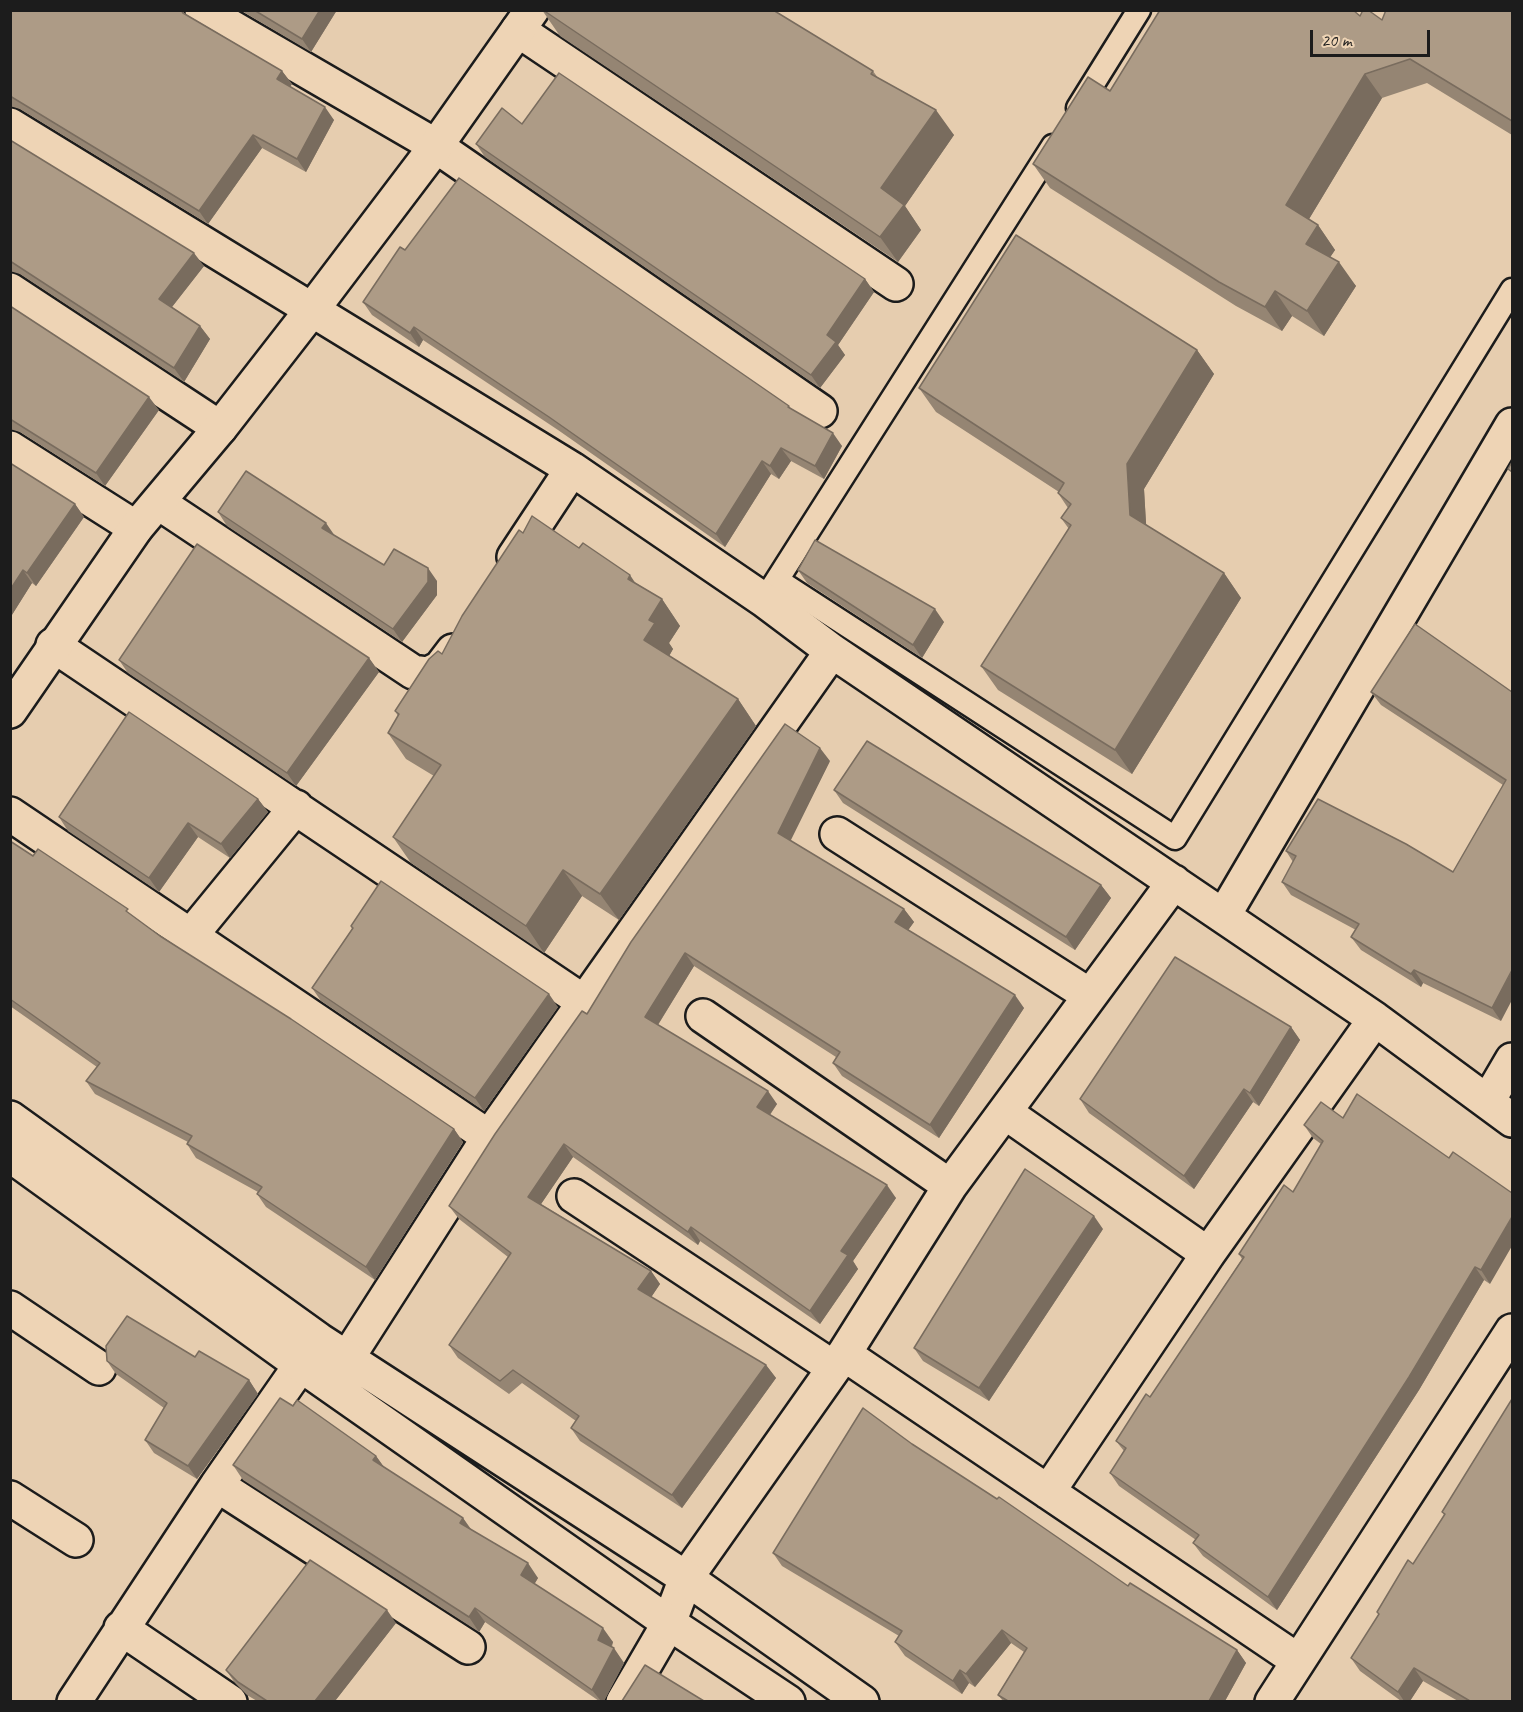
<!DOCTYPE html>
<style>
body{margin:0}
#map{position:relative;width:1523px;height:1712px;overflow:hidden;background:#e6cdaf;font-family:Caveat,sans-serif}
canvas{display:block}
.frame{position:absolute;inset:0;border:12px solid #1c1c1c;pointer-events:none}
.scale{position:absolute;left:1310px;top:30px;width:120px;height:27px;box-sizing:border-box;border:3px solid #1c1c1c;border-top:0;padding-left:8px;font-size:18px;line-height:21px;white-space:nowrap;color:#1c1c1c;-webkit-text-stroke:4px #eed4b5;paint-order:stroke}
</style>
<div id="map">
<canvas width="1523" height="1712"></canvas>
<div class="frame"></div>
<div class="scale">20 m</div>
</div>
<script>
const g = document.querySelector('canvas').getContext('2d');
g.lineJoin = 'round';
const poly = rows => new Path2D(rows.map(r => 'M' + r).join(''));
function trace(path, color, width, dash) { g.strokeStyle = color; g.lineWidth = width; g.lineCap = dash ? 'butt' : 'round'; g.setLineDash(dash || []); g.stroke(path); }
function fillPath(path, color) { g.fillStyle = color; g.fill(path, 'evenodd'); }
const lane = poly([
 [1078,108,1139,10],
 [777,580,1175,838,1512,290],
 [770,591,1053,146]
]);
const street = poly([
 [202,10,436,146,820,411],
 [518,30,896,284],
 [10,125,572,469,764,600,832,651,1375,1019,1512,1120],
 [10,290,220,428],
 [10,448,136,528],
 [159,503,413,672,428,674,440,668,453,651],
 [514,557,572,469],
 [53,645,584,1002],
 [10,814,489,1137],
 [837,834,1089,995],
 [1224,915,1512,425],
 [192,934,296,807],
 [703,1016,950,1186],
 [1488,1101,1512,1060],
 [1006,1113,1208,1254],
 [574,1196,834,1368],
 [10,1308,99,1368],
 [844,1354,1297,1660],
 [348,1357,489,1137,832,651],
 [217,1485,468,1647],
 [1048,1492,1208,1254,1375,1019],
 [10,1498,76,1540],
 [121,1628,230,1702],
 [74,1702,217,1485,316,1343],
 [623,1702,669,1623,686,1578,844,1354,950,1186,1174,882],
 [1272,1702,1512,1331]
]);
const secondary = poly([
 [10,711,136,528,220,428,311,311,436,146,532,10],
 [10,1118,319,1340,686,1578,862,1702],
 [10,1155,301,1365,669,1623,788,1702]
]);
trace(lane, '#1c1c1c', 27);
trace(street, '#1c1c1c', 38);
trace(secondary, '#1c1c1c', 38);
trace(lane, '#eed4b5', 22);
trace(street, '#eed4b5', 33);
trace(secondary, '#eed4b5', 33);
fillPath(poly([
 [10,10,183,10,184,13,282,71,292,84,290,87,334,120,306,172,262,148,208,224,20,109,10,106],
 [240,10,337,10,311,52],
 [542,10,873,71,878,78,954,135,905,206,921,230,898,262,560,36],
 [1512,10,1512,135,1427,83,1382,98,1309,219,1318,225,1335,250,1330,257,1356,286,1324,336,1292,316,1282,331,1236,306,1050,188,1033,164,1110,91,1360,16,1382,20],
 [522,124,865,279,874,292,838,345,845,355,820,388,485,157,476,144],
 [10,140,204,266,172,307,200,326,210,339,184,382,20,274,10,271],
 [405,250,789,406,792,410,842,446,824,479,791,461,779,479,771,474,725,547,558,430,423,340,419,347,372,315,363,302],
 [10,306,159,410,105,486,20,432,10,429],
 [1197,350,1214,374,1144,489,1146,525,1224,573,1241,598,1132,774,998,690,981,666,1069,529,1061,518,1068,508,1058,493,1059,492,936,412,919,388],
 [10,463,75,504,84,517,36,586,32,583,10,618],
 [218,512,335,536,384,565,437,581,437,595,402,642,227,526],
 [523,533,579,548,662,599,680,626,669,643,673,649,669,656,738,699,756,726,619,920,582,896,544,953,411,863,393,837,434,776,406,759,388,733,398,716,395,711,442,654],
 [798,570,944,622,922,658,807,583],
 [369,658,379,672,296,786,128,673,119,660],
 [1371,692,1512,692,1501,1021,1423,983,1421,987,1361,950,1351,937,1356,930,1291,895,1282,882,1293,862,1286,851,1453,872,1503,785,1381,705],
 [830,761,790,840,904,909,914,922,908,930,1024,1008,939,1138,842,1076,833,1063,836,1057,694,966,658,1025,777,1104,770,1115,896,1198,853,1261,858,1269,820,1324,700,1241,698,1245,573,1157,541,1204,651,1271,660,1284,651,1297,766,1365,776,1378,682,1508,580,1441,571,1428,576,1421,522,1383,509,1394,458,1358,449,1345,508,1257,459,1219,449,1206,587,1014],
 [834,790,1101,885,1111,898,1075,950,843,803],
 [258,799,268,812,230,858,198,837,159,892,68,831,59,817],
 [10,841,33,856,132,916,160,936,454,1129,463,1142,375,1280,266,1207,257,1194,258,1192,196,1158,187,1144,188,1142,95,1094,86,1081,97,1067,10,1006],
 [351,926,558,1007,484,1111,321,1001,312,988,352,929],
 [1291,1027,1300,1040,1259,1106,1253,1102,1194,1189,1089,1113,1080,1099],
 [1343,1118,1449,1158,1490,1284,1484,1280,1419,1390,1277,1610,1203,1556,1193,1543,1196,1540,1119,1486,1110,1473,1124,1451,1116,1441,1150,1397,1242,1259,1239,1254,1293,1192,1321,1144,1313,1138,1304,1125],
 [1103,1229,989,1401,923,1361,914,1348],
 [195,1357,249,1380,258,1394,197,1479,154,1453,145,1440,164,1408,116,1374,107,1361],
 [1512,1399,1512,1701,1458,1701,1423,1681,1410,1701,1401,1701,1360,1671,1351,1658,1379,1614,1377,1612,1413,1564,1444,1515,1442,1512],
 [912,1444,1128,1586,1237,1650,1246,1663,1225,1701,1003,1701,998,1695,1024,1652,1011,1643,975,1687,969,1683,962,1694,905,1656,895,1642,899,1636,782,1566,773,1553],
 [376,1456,384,1467,463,1518,471,1529,538,1578,534,1584,613,1642,612,1647,624,1663,604,1701,599,1701,485,1622,479,1632,243,1480,233,1465],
 [396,1623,335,1701,257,1701,247,1695,235,1683,226,1670]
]), '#958573');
fillPath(poly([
 [320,10,337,10,311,52,302,39],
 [282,71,292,84,286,92,277,79],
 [1365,74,1382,98,1303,229,1286,205],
 [325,107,334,120,306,172,297,159],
 [936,110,954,135,905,206,921,230,898,262,880,237,881,188],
 [253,135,262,148,208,224,199,211],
 [1318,225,1335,250,1323,268,1306,244],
 [194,253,204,266,168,312,159,299],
 [1339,262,1356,286,1324,336,1307,311],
 [865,279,874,292,838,345,845,355,820,388,811,375,827,335],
 [1275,291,1292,316,1282,331,1265,307],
 [200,326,210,339,184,382,174,368],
 [414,327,423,340,419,347,410,333],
 [1197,350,1214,374,1144,489,1147,539,1130,515,1127,464],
 [149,397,159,410,105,486,96,473],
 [833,433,842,446,824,479,815,466],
 [781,448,791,461,779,479,770,466],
 [762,461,771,474,725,547,716,534],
 [75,504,84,517,36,586,27,573],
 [326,523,335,536,331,542,322,528],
 [428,568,437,581,437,595,402,642,393,629],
 [23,570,32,583,10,618,10,590],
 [1224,573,1241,598,1132,774,1115,750],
 [630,575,648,602,628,579],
 [662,599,680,626,669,643,673,649,663,667,644,640,649,620],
 [935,609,944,622,922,658,913,645],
 [369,658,379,672,296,786,287,773],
 [738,699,756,726,619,920,600,894],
 [820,748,830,761,788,846,778,833],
 [258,799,268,812,230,858,221,844],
 [188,823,198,837,159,892,149,878],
 [563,870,582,896,544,953,526,926],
 [1101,885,1111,898,1075,950,1066,937],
 [904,909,914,922,904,936,895,922],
 [685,953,694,966,654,1031,645,1017],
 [1414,970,1423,983,1421,987,1411,974],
 [1512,970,1512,1000,1501,1021,1492,1008],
 [549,994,558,1007,484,1111,475,1098],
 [1015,995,1024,1008,939,1138,930,1125],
 [1291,1027,1300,1040,1259,1106,1250,1093],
 [1244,1089,1253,1102,1194,1189,1184,1176],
 [768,1091,777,1104,766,1120,757,1107],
 [454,1129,463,1142,375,1280,366,1267],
 [564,1144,573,1157,537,1210,528,1197],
 [887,1185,896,1198,853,1261,858,1269,820,1324,810,1311,841,1251],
 [1094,1216,1103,1229,989,1401,979,1388],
 [1512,1217,1512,1246,1490,1284,1481,1270],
 [691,1227,700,1241,698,1245,688,1232],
 [1475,1267,1484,1280,1419,1390,1277,1610,1268,1597],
 [651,1271,660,1284,648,1302,638,1289],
 [766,1365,776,1378,682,1508,672,1495],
 [249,1380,258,1394,197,1479,188,1466],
 [376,1456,386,1470,373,1460],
 [463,1518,473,1533,460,1523],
 [528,1563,538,1578,531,1590,521,1575],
 [475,1608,485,1622,479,1632,469,1617],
 [387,1610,396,1623,335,1701,315,1701],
 [603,1628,613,1642,608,1654,598,1640],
 [1002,1630,1011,1643,975,1687,966,1674],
 [614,1648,624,1663,604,1701,601,1701,592,1690],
 [1237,1650,1246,1663,1225,1701,1209,1701],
 [1414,1668,1423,1681,1410,1701,1404,1701,1398,1692],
 [960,1670,969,1683,962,1694,953,1681]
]), '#796c5e');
const building = poly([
 [10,10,181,10,183,13,282,71,277,79,325,107,297,159,253,135,199,211,10,96,10,10],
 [254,10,320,10,302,39,254,10],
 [543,10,773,10,873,71,871,74,936,110,881,188,904,205,880,237,543,10],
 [1160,10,1353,10,1360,16,1363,10,1368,10,1382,20,1386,10,1512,10,1512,121,1410,59,1365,74,1286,205,1318,225,1306,244,1339,262,1307,311,1275,291,1265,307,1219,282,1033,164,1088,77,1110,91,1160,10],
 [559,73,865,279,827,335,836,342,811,375,476,144,502,108,522,124,559,73],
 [10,140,194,253,159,299,200,326,174,368,10,261,10,140],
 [459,178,789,406,788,407,833,433,815,466,781,448,770,466,762,461,716,534,549,417,414,327,410,333,363,302,400,247,405,250,459,178],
 [1016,235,1197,350,1127,464,1130,515,1224,573,1115,750,981,666,1071,525,1061,518,1071,504,1058,493,1064,483,919,388,1016,235],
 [10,306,149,397,96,473,10,419,10,306],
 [1512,462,1512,472,1508,469,1512,462],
 [10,463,75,504,27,573,23,570,10,590,10,463],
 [246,471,326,523,322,528,384,565,394,549,428,568,428,582,393,629,218,512,246,471],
 [532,516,579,548,583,543,630,575,628,579,662,599,649,620,655,623,644,640,738,699,600,894,563,870,526,926,393,837,441,765,388,733,399,714,395,711,429,659,438,651,442,654,462,616,519,530,523,533,532,516],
 [815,540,935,609,913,645,798,570,815,540],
 [197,544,369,658,287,773,119,660,197,544],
 [1415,624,1512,692,1512,970,1492,1008,1414,970,1411,974,1351,937,1359,924,1282,882,1296,856,1286,851,1318,799,1406,844,1453,872,1506,780,1371,692,1415,624],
 [129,712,258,799,221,844,188,823,149,878,59,817,129,712],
 [785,724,820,748,778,833,904,909,895,922,1015,995,930,1125,833,1063,840,1052,685,953,645,1017,768,1091,757,1107,887,1185,841,1251,848,1255,810,1311,691,1227,688,1232,564,1144,528,1197,651,1271,638,1289,766,1365,672,1495,571,1428,579,1416,513,1370,500,1381,449,1345,511,1253,449,1206,495,1134,582,1011,587,1014,631,942,785,724],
 [867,741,1101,885,1066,937,834,790,867,741],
 [10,841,33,856,38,849,128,909,126,911,160,936,291,1019,454,1129,366,1267,257,1194,262,1187,187,1144,192,1136,86,1081,100,1063,10,999,10,841],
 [381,881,549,994,475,1098,312,988,353,928,351,926,381,881],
 [1175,957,1291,1027,1250,1093,1244,1089,1184,1176,1080,1099,1175,957],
 [1357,1094,1449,1158,1453,1152,1512,1193,1512,1217,1481,1270,1475,1267,1409,1377,1268,1597,1193,1543,1199,1535,1110,1473,1126,1448,1116,1441,1146,1394,1150,1397,1244,1257,1239,1254,1284,1185,1293,1192,1323,1141,1304,1125,1321,1102,1343,1118,1357,1094],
 [1025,1169,1094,1216,979,1388,914,1348,1025,1169],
 [127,1316,195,1357,199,1351,249,1380,188,1466,145,1440,167,1403,107,1361,106,1346,127,1316],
 [280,1398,293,1406,297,1400,376,1456,373,1460,463,1518,460,1523,528,1563,521,1575,603,1628,598,1640,614,1648,592,1690,475,1608,469,1617,233,1465,280,1398],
 [1512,1399,1512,1701,1470,1701,1414,1668,1398,1692,1351,1658,1379,1614,1377,1612,1408,1560,1413,1564,1445,1514,1442,1512,1512,1399],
 [863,1408,912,1444,997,1499,999,1497,1128,1586,1130,1583,1237,1650,1209,1701,1008,1701,998,1695,1027,1648,1002,1630,966,1674,960,1670,953,1681,895,1642,902,1631,773,1553,863,1408],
 [310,1560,387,1610,315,1701,267,1701,238,1682,226,1670,310,1560],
 [645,1665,699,1698,704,1701,622,1701,645,1665]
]);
fillPath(building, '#ad9b86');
trace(building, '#796c5e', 1.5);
</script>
